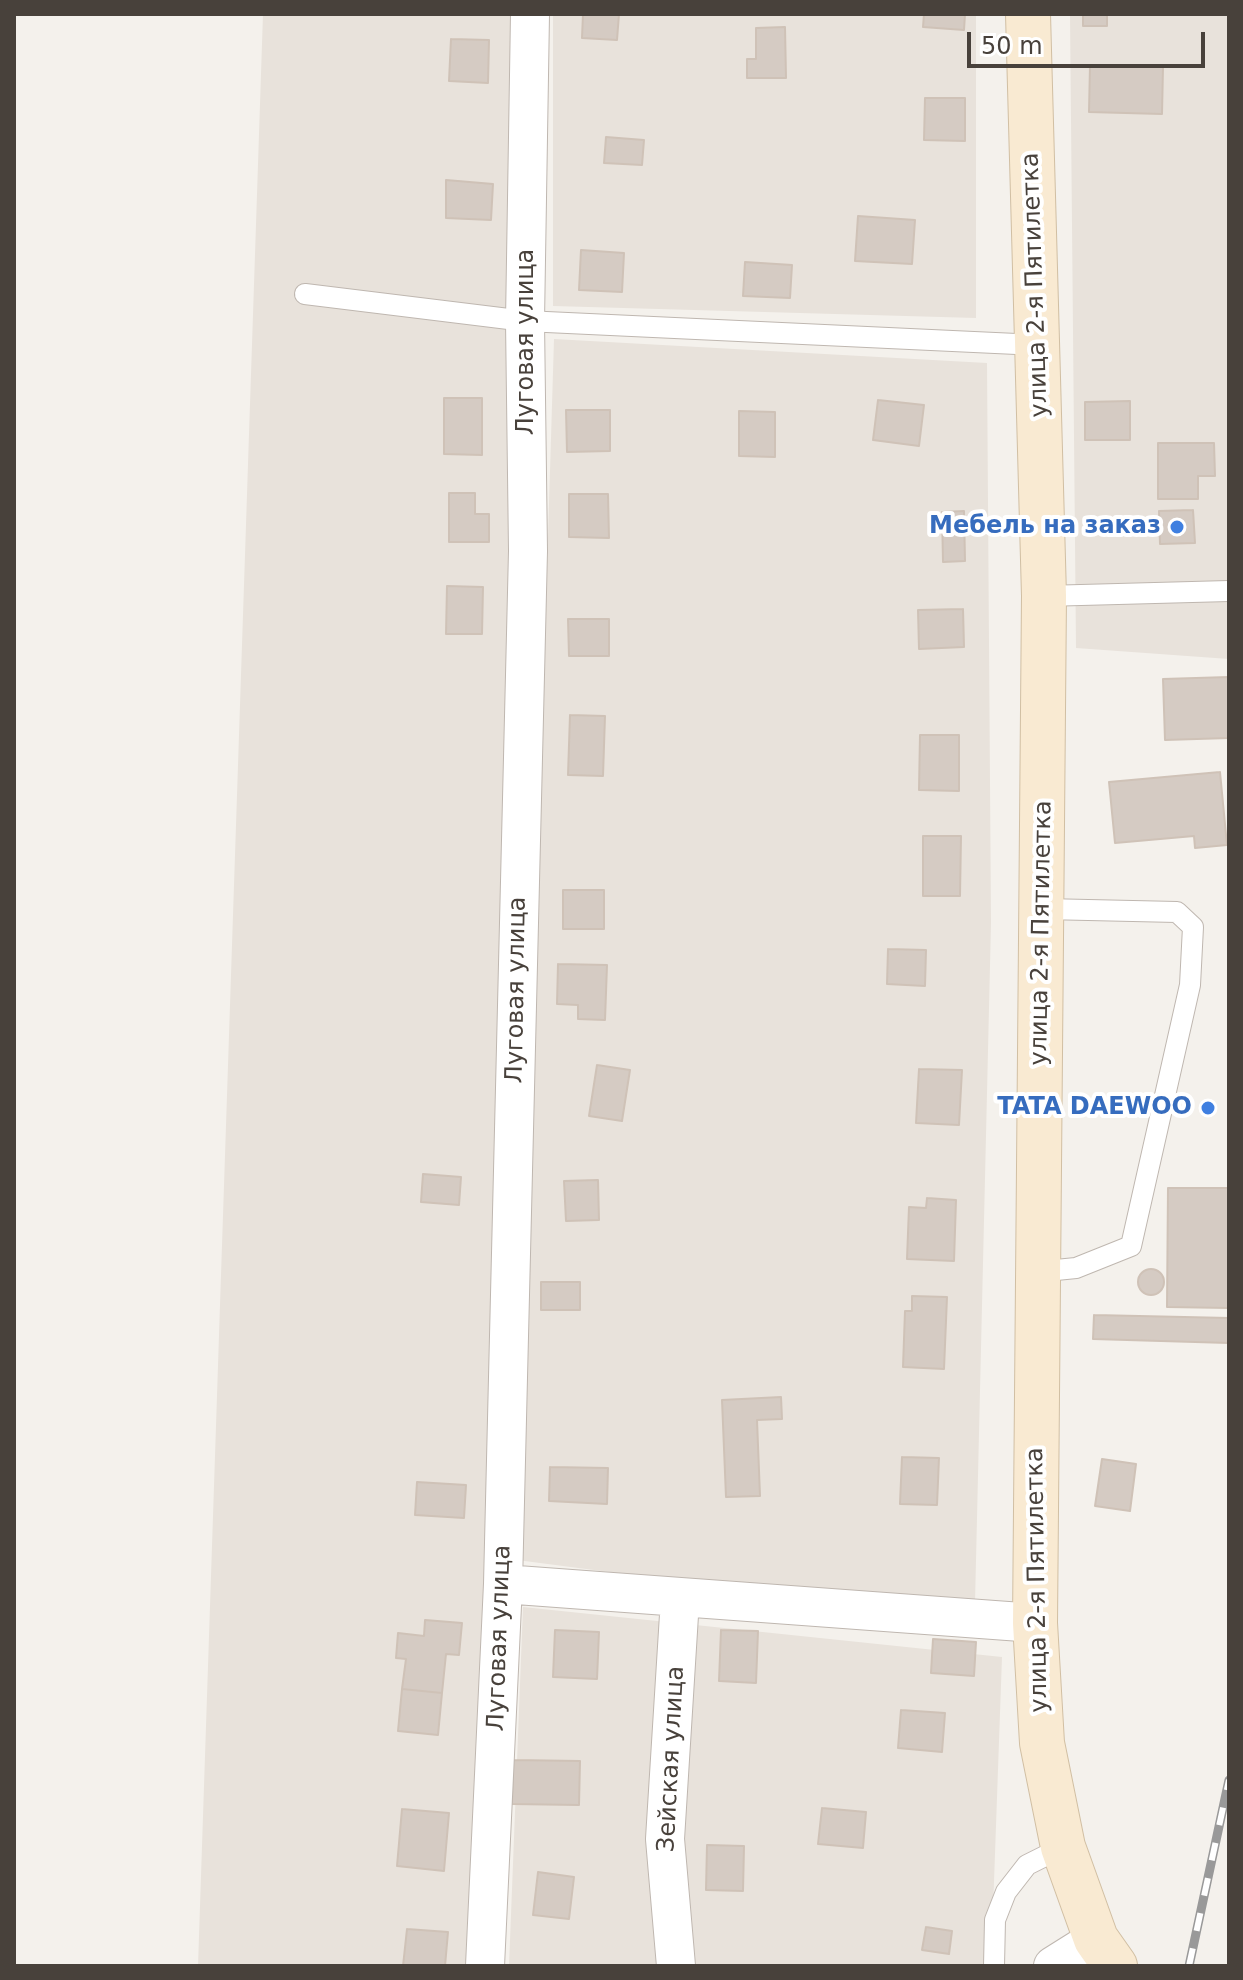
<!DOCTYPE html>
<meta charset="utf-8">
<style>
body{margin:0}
#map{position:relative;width:1243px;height:1980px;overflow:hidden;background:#f4f1ec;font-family:"DejaVu Sans",sans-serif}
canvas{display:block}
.frame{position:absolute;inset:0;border:16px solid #48413b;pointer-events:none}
.scale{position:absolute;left:967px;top:32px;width:238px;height:36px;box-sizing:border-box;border:4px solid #48413b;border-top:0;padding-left:10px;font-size:24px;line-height:28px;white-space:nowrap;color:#48413b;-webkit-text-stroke:6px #fff;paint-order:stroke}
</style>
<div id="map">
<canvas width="1243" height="1980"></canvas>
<div class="frame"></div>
<div class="scale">50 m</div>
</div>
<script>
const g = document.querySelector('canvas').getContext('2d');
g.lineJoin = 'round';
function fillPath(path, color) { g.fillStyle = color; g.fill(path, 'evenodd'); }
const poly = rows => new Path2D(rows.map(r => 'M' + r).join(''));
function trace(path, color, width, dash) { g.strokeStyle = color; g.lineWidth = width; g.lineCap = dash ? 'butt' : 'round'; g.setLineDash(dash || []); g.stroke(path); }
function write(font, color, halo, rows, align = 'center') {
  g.font = font + ' "DejaVu Sans",sans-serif'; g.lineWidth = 8; g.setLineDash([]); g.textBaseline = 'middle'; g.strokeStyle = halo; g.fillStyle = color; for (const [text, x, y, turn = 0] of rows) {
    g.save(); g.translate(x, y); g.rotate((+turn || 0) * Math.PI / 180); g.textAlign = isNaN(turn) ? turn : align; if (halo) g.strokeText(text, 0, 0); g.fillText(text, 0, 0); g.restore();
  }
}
fillPath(poly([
 [263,14,528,14,479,1966,198,1966],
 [553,14,976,14,976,318,553,306],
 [1070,14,1229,14,1229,659,1076,648],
 [554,339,987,363,991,923,975,1603,686,1582,517,1560],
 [523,1607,1002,1657,991,1966,509,1966]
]), '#e8e2db');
const building = poly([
 [583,14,619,14,617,40,582,38,583,14],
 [924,14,965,14,964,30,923,27,924,14],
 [1083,14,1107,14,1107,26,1083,26,1083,14],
 [785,27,786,78,747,78,747,59,756,59,756,28,785,27],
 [451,39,489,40,488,83,449,81,451,39],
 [1090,66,1163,67,1162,114,1089,112,1090,66],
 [925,98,965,98,965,141,924,140,925,98],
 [606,137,644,140,642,165,604,163,606,137],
 [446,180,493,184,491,220,446,218,446,180],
 [858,216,915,220,912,264,855,261,858,216],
 [581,250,624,253,622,292,579,290,581,250],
 [745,262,792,265,790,298,743,296,745,262],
 [444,398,482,398,482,455,444,454,444,398],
 [878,400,924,405,919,446,873,440,878,400],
 [1130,401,1130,440,1085,440,1085,402,1130,401],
 [566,410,610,410,610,451,567,452,566,410],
 [739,411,775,412,775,457,739,456,739,411],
 [1158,443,1214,443,1215,476,1198,476,1198,499,1158,499,1158,443],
 [449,493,475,493,475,514,489,514,489,542,449,542,449,493],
 [569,494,608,494,609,538,569,537,569,494],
 [1193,510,1195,543,1160,544,1159,511,1193,510],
 [964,511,965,561,943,562,942,512,964,511],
 [447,586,483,587,482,634,446,634,447,586],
 [963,609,964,647,919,649,918,610,963,609],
 [568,619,609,619,609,656,569,656,568,619],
 [1229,677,1229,738,1165,740,1163,679,1229,677],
 [570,715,605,716,603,776,568,775,570,715],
 [920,735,959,735,959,791,919,790,920,735],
 [1220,772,1227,845,1195,848,1194,836,1115,843,1109,782,1220,772],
 [923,836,961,836,960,896,923,896,923,836],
 [563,890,604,890,604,929,563,929,563,890],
 [888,949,926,950,925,986,887,984,888,949],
 [558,964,607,965,605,1020,578,1019,578,1005,557,1004,558,964],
 [597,1065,630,1070,622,1121,589,1116,597,1065],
 [919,1069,962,1070,959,1125,916,1123,919,1069],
 [423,1174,461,1177,459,1205,421,1202,423,1174],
 [598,1180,599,1220,566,1221,564,1181,598,1180],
 [1168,1188,1229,1188,1229,1308,1167,1307,1168,1188],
 [927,1198,956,1200,954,1261,907,1259,909,1207,926,1208,927,1198],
 '1138 1282a13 13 0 1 1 26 0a13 13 0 1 1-26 0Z',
 [541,1282,580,1282,580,1310,541,1310,541,1282],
 [912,1296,947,1297,944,1369,903,1367,905,1311,912,1311,912,1296],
 [1094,1315,1229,1318,1229,1343,1093,1339,1094,1315],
 [781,1397,782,1419,757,1420,760,1496,726,1497,722,1400,781,1397],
 [902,1457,939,1458,937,1505,900,1504,902,1457],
 [1102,1459,1136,1464,1130,1511,1095,1506,1102,1459],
 [550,1467,608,1468,607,1504,549,1501,550,1467],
 [417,1482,466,1485,464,1518,415,1515,417,1482],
 [425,1620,462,1623,459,1655,446,1654,442,1693,402,1689,406,1659,396,1658,398,1633,424,1636,425,1620],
 [555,1630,599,1632,597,1679,553,1677,555,1630],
 [721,1630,758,1631,756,1683,719,1681,721,1630],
 [933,1639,976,1642,974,1676,931,1673,933,1639],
 [402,1689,442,1693,438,1735,398,1731,402,1689],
 [901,1710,945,1713,942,1752,898,1748,901,1710],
 [513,1760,580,1761,579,1805,512,1804,513,1760],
 [822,1808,866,1812,863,1848,818,1844,822,1808],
 [402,1809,449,1813,444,1871,397,1866,402,1809],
 [707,1845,744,1846,743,1891,706,1890,707,1845],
 [538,1872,574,1877,569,1919,533,1915,538,1872],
 [926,1927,952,1931,949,1954,922,1950,926,1927],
 [407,1929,448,1932,445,1966,403,1966,407,1929]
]);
fillPath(building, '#d5cbc3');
trace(building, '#cfc2b7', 2);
const lane = poly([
 [305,294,525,321,1038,345],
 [1044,596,1229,591],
 [1036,1272,1076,1268,1131,1246,1190,985,1193,927,1177,912,1044,909],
 [994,1966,995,1920,1006,1892,1027,1865,1063,1847]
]);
const street = poly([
 [503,1584,1035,1623],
 [485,1966,503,1584,528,551,525,321,530,14],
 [676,1966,665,1839,680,1599],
 [1053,1966,1096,1939]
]);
const secondary = poly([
 [1028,14,1044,596,1035,1623,1042,1743,1063,1847,1096,1939,1115,1966]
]);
trace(lane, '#bfb7b0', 22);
trace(street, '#bfb7b0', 40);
trace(secondary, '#d1bfa3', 46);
trace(lane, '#fff', 20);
trace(street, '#fff', 38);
trace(secondary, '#f9ead2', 44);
const rail = poly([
 [1189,1966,1229,1780]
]);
trace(rail, '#999', 9);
trace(rail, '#fff', 6, [18]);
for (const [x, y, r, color] of [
 [1177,527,8,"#3f7fe0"],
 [1208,1108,8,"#3f7fe0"]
]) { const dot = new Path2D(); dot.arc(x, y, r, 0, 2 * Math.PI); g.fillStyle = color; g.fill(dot); trace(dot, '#fff', 3); }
write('24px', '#48413b', '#fff', [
 ["улица 2-я Пятилетка",1036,285,-92],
 ["Луговая улица",527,342,-90],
 ["улица 2-я Пятилетка",1042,933,-89],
 ["Луговая улица",517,990,-89],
 ["улица 2-я Пятилетка",1038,1580,-91],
 ["Луговая улица",500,1638,-88],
 ["Зейская улица",672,1759,-87]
]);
write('bold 24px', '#366cbe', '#fff', [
 ["Мебель на заказ",1161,527],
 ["TATA DAEWOO",1192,1108]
], 'right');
</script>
